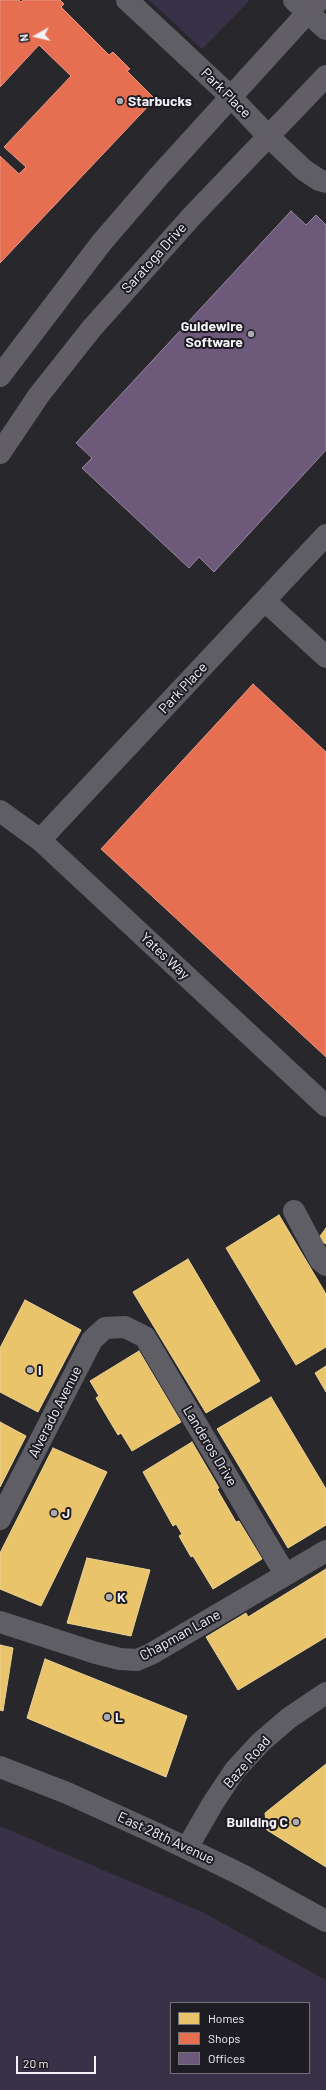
<!DOCTYPE html>
<style>
body{margin:0}
#map{position:relative;width:326px;height:2090px;overflow:hidden;background:#28272b;font-family:Barlow,sans-serif}
canvas{display:block}
.legend{position:absolute;left:170px;top:2002px;width:140px;height:72px;box-sizing:border-box;background:#1e1c23;border:1px solid #737278;margin:0;padding:5px 7px;list-style:none;font-size:12px;color:#f3f2f7}
.legend li{display:flex;align-items:center;gap:8px;height:20px}
.legend b{width:20px;border:1px solid #737278}
.north{position:absolute;left:16px;top:16px;width:40px;height:40px;-webkit-text-stroke:3px #1e1c23;paint-order:stroke;rotate:262deg;font-size:11px;font-weight:700;line-height:16px;text-align:center;color:#f3f2f7}
.north::after{content:'';display:block;margin:auto;width:14px;height:18px;background:#f3f2f7;clip-path:polygon(50% 0,100% 100%,50% 72%,0 100%)}
.scale{position:absolute;left:16px;top:2056px;width:80px;height:18px;box-sizing:border-box;border:2px solid #f3f2f7;border-top:0;padding-left:5px;font-size:12px;line-height:14px;white-space:nowrap;color:#f3f2f7;-webkit-text-stroke:3px #1e1c23;paint-order:stroke}
</style>
<div id="map">
<canvas width="326" height="2090"></canvas>
<ul class="legend">
<li><b style="height:11px;background:#e9c46a"></b>Homes</li>
<li><b style="height:11px;background:#e76f51"></b>Shops</li>
<li><b style="height:11px;background:#6d597a"></b>Offices</li>
</ul>
<div class="north">N</div>
<div class="scale">20 m</div>
</div>
<script>
const g = document.querySelector('canvas').getContext('2d');
g.lineJoin = 'round';
function fillPath(path, color) { g.fillStyle = color; g.fill(path, 'evenodd'); }
const poly = rows => new Path2D(rows.map(r => 'M' + r).join(''));
function trace(path, color, width, dash) { g.strokeStyle = color; g.lineWidth = width; g.lineCap = dash ? 'butt' : 'round'; g.setLineDash(dash || []); g.stroke(path); }
function write(font, color, halo, rows, align = 'center') {
  g.font = font + ' Barlow,sans-serif'; g.lineWidth = 4; g.setLineDash([]); g.textBaseline = 'middle'; g.strokeStyle = halo; g.fillStyle = color; for (const [text, x, y, turn = 0] of rows) {
    g.save(); g.translate(x, y); g.rotate((+turn || 0) * Math.PI / 180); g.textAlign = isNaN(turn) ? turn : align; if (halo) g.strokeText(text, 0, 0); g.fillText(text, 0, 0); g.restore();
  }
}
fillPath(poly([
 [149,0,248,0,249,1,202,49],
 [0,1826,202,1912,326,1980,326,2090,0,2090],
 [171,2003,309,2003,309,2073,171,2073]
]), '#383147');
const homes = poly([
 [279,1215,326,1294,326,1347,296,1365,226,1248,279,1215],
 [326,1228,326,1244,318,1239,326,1228],
 [188,1259,260,1381,206,1413,133,1292,188,1259],
 [25,1300,81,1330,38,1412,0,1392,0,1348,25,1300],
 [139,1351,181,1422,132,1451,121,1433,118,1435,96,1398,99,1396,90,1381,139,1351],
 [326,1366,326,1392,315,1373,326,1366],
 [271,1397,326,1489,326,1525,288,1548,217,1429,271,1397],
 [0,1422,26,1436,0,1487,0,1422],
 [192,1442,219,1488,217,1489,236,1522,239,1521,262,1559,213,1589,193,1556,191,1557,179,1536,182,1534,176,1524,173,1526,143,1472,192,1442],
 [53,1448,107,1472,41,1606,0,1589,0,1553,53,1448],
 [87,1558,150,1570,131,1636,67,1623,87,1558],
 [326,1569,326,1637,238,1690,206,1637,246,1613,248,1617,326,1569],
 [0,1645,13,1648,3,1711,0,1710,0,1645],
 [45,1659,187,1716,166,1777,27,1718,45,1659],
 [326,1764,326,1867,267,1830,265,1813,326,1764]
]);
fillPath(homes, '#e9c46a');
trace(homes, '#ecd294', 1);
const shops = poly([
 [0,0,19,0,21,2,23,0,60,0,64,4,61,7,109,55,113,52,130,69,127,71,155,99,0,263,0,156,19,174,26,167,4,147,71,76,39,45,0,87,0,0],
 [253,684,326,752,326,1057,101,849,253,684]
]);
fillPath(shops, '#e76f51');
trace(shops, '#eb9683', 1);
const offices = poly([
 [291,211,306,225,316,215,326,225,326,450,214,572,199,557,189,568,82,468,92,458,76,443,291,211]
]);
fillPath(offices, '#6d597a');
trace(offices, '#9587a0', 1);
trace(poly([
 [127,0,231,97,268,136,304,170,319,180,326,182],
 [294,0,326,29],
 [265,601,326,657],
 [0,811,40,840,326,1106],
 [40,840,326,535],
 [294,1211,320,1260,326,1265],
 [0,1519,92,1340,105,1328,125,1327,145,1337,285,1574],
 [0,1622,96,1653,120,1659,137,1660,151,1654,326,1551],
 [0,1767,67,1793,155,1833,242,1875,326,1921],
 [187,1848,213,1803,235,1770,261,1742,289,1718,326,1693]
]), '#5f5e64', 22);
trace(poly([
 [0,376,102,242,159,176,319,0],
 [0,453,39,395,92,328,193,215,326,76]
]), '#615e66', 22);
for (const [x, y, r, color] of [
 [120,101,4,"#acabb0"],
 [251,334,4,"#acabb0"],
 [30,1370,4,"#acabb0"],
 [54,1513,4,"#acabb0"],
 [109,1597,4,"#acabb0"],
 [107,1717,4,"#acabb0"],
 [296,1822,4,"#acabb0"]
]) { const dot = new Path2D(); dot.arc(x, y, r, 0, 2 * Math.PI); g.fillStyle = color; g.fill(dot); trace(dot, '#1e1c23', 1.5); }
write('14px', '#f3f2f7', '#1e1c23', [
 ["Park Place",226,93,45],
 ["Saratoga Drive",154,258,-48],
 ["Park Place",183,688,-47],
 ["Yates Way",165,956,43],
 ["Alverado Avenue",55,1412,-63],
 ["Landeros Drive",210,1446,59],
 ["Chapman Lane",180,1635,-29],
 ["Baze Road",247,1762,-49],
 ["East 28th Avenue",166,1838,25]
]);
write('bold 14px', '#f3f2f7', '#1e1c23', [
 ["Starbucks",128,101],
 ["Guidewire",243,326,"right"],
 ["Software",243,342,"right"],
 ["I",38,1370],
 ["J",62,1513],
 ["K",117,1597],
 ["L",115,1717],
 ["Building C",288,1822,"right"]
], 'left');
</script>
